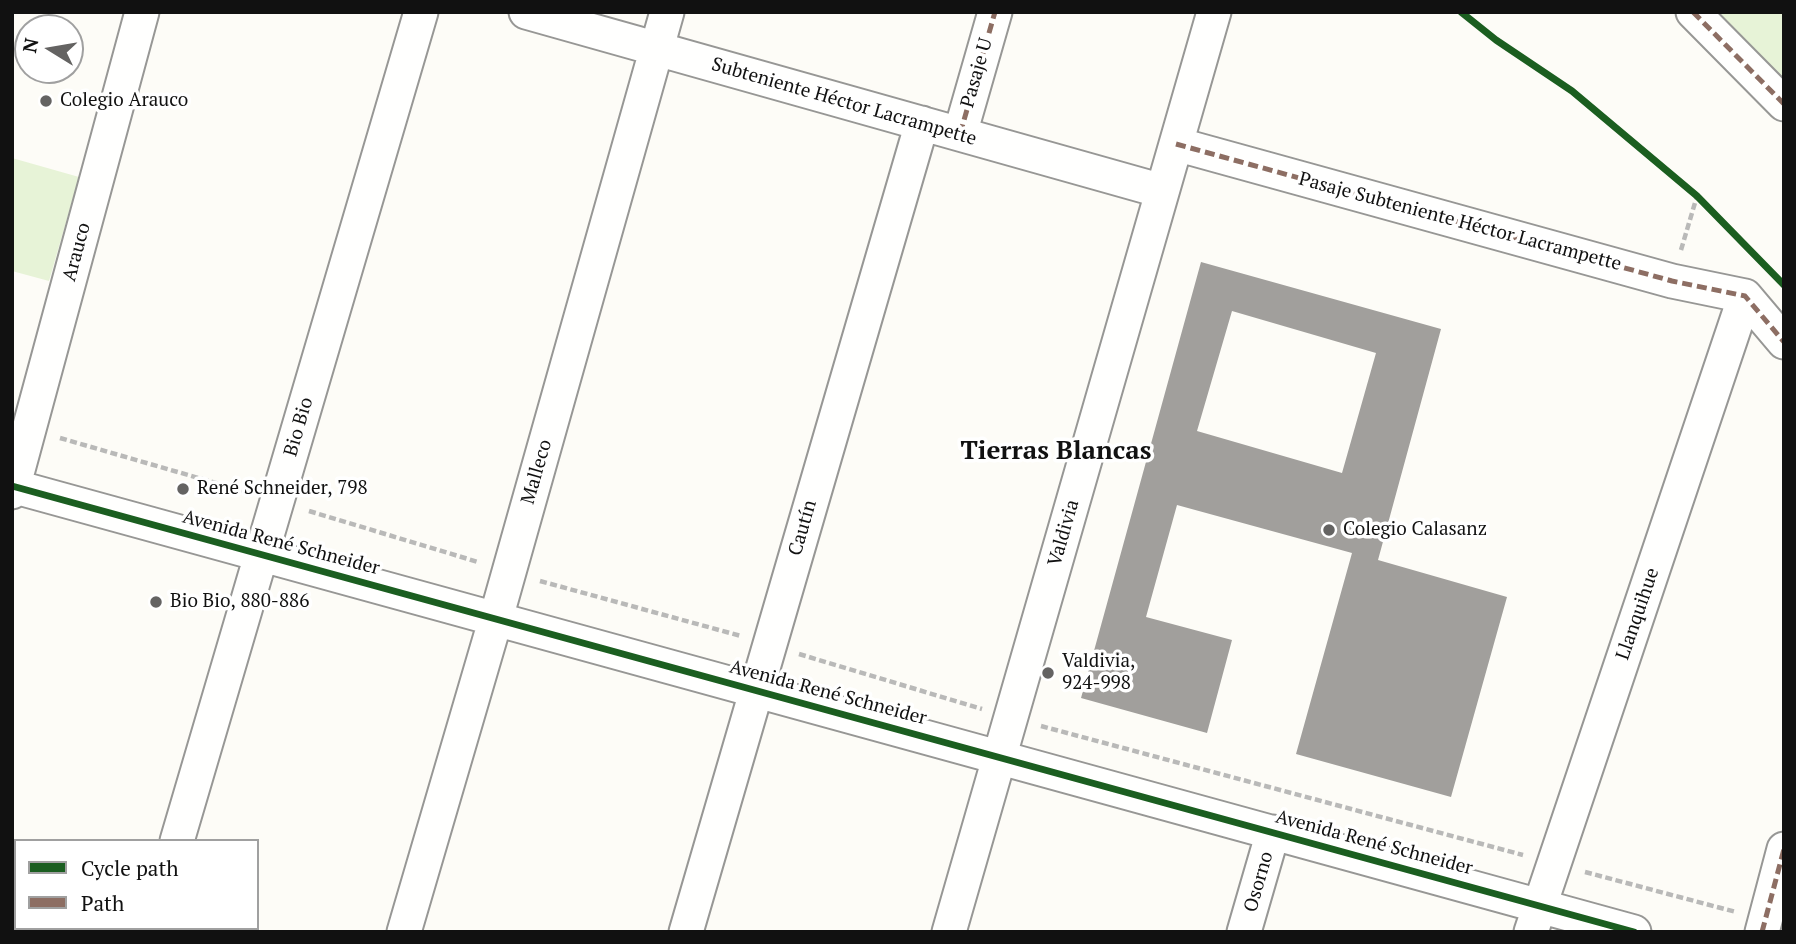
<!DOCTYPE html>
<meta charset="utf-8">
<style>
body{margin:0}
#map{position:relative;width:1796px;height:944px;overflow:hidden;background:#fdfcf7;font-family:"PT Serif",serif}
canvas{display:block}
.frame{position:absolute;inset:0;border:14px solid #111;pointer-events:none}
.legend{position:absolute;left:14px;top:839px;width:245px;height:91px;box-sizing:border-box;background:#fff;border:2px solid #a0a0a0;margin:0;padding:9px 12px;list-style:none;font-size:21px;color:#111}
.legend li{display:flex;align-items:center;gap:14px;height:35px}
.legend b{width:35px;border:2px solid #a0a0a0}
.north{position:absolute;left:14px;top:14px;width:70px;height:70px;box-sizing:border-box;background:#fff;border:2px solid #a0a0a0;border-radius:50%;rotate:281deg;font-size:19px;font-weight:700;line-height:28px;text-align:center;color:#111}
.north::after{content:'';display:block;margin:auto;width:24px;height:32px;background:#646362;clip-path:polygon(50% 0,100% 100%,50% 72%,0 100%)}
</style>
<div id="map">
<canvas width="1796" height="944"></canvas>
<div class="frame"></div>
<ul class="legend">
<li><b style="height:9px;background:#1b5e20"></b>Cycle path</li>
<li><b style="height:9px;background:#8d6e63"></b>Path</li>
</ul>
<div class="north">N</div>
</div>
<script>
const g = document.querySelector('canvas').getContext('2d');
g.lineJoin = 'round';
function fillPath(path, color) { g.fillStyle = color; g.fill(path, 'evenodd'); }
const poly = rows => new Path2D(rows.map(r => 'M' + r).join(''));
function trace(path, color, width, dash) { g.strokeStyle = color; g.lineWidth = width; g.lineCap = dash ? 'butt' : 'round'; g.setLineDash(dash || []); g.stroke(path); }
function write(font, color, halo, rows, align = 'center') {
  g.font = font + ' "PT Serif",serif'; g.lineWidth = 7; g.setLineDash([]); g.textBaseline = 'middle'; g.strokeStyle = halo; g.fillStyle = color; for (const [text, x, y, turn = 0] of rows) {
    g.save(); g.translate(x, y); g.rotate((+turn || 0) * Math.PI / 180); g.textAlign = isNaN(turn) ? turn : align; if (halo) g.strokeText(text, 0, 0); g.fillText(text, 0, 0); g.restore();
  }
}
fillPath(poly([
 [1702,12,1784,12,1784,97],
 [12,158,79,177,49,281,12,271]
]), '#e7f3d7');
fillPath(poly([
 [1201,262,1441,329,1378,560,1507,597,1451,797,1296,754,1352,553,1177,505,1146,617,1232,640,1207,733,1081,698],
 [1232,311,1376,353,1342,473,1197,431]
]), '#a19f9c');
const minor = poly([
 [526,12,1162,191],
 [1693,12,1784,104],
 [960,134,995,12],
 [1176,144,1672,281,1745,296],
 [1745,296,1784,342],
 [12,486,1634,932],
 [12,492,142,12],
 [177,841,421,12],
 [151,932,152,928],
 [404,932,496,618,667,12],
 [686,932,922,123],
 [949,932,1214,12],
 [1244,932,1273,832],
 [1531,932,1745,296],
 [1762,932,1784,849]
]);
trace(minor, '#979795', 37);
trace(poly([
 [1681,250,1697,196],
 [60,438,247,492],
 [309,511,478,562],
 [540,581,741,636],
 [799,654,982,709],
 [1041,726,1523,855],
 [1585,872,1736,912]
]), '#b9b9b8', 4.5, [7, 3.5]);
trace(minor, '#fffffe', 33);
trace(poly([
 [1693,12,1784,104],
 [960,134,995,12],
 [1176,144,1672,281,1745,296,1784,342],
 [1762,932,1784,849]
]), '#8d6e63', 5, [10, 5]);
trace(poly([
 [1461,12,1496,40,1572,91,1697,196,1784,285],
 [12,486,1634,932]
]), '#1b5e20', 7);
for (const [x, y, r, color] of [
 [46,101,7,"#646362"],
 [183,489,7,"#646362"],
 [1329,530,7,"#646362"],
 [156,602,7,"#646362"],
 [1048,673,7,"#646362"]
]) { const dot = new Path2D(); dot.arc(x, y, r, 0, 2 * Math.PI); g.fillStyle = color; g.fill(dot); trace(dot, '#fff', 2.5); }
write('19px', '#111', '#fff', [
 ["Pasaje U",977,73,-74],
 ["Subteniente Héctor Lacrampette",844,102,16],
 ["Pasaje Subteniente Héctor Lacrampette",1460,222,15],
 ["Arauco",77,252,-75],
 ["Bio Bio",299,427,-74],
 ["Malleco",537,472,-74],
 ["Cautín",803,528,-74],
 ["Valdivia",1064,533,-74],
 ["Avenida René Schneider",281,543,15],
 ["Llanquihue",1638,614,-71],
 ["Avenida René Schneider",828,693,15],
 ["Avenida René Schneider",1374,843,15],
 ["Osorno",1259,882,-74]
]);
write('19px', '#111', '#fff', [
 ["Colegio Arauco",60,101],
 ["René Schneider, 798",197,489],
 ["Colegio Calasanz",1343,530],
 ["Bio Bio, 880-886",170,602],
 ["Valdivia,",1062,662],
 ["924-998",1062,684]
], 'left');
write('bold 26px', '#111', '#fff', [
 ["Tierras Blancas",1056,452]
]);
</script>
